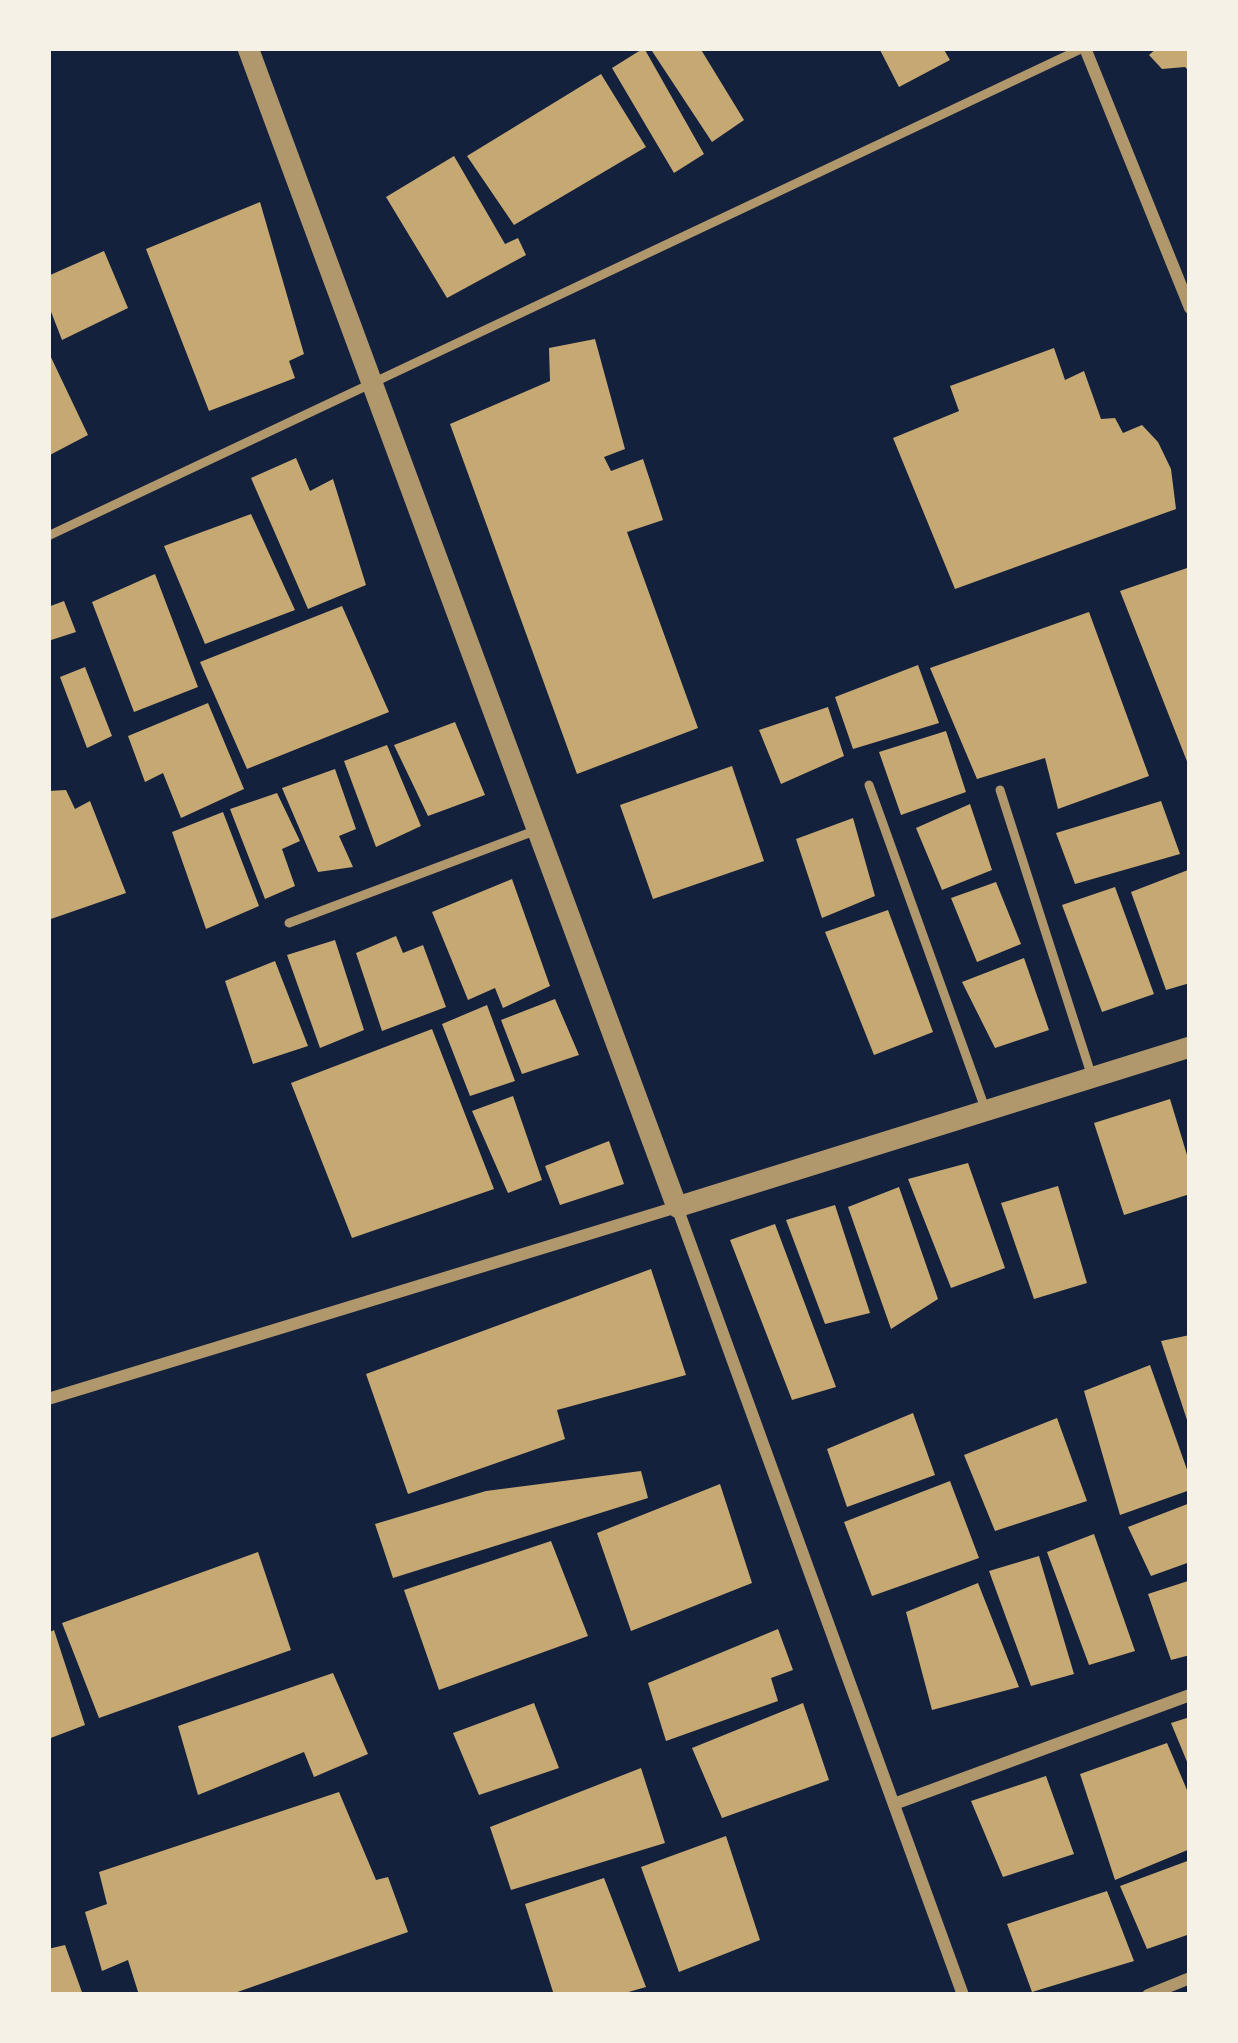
<!DOCTYPE html>
<style>
body{margin:0}
#map{position:relative;width:1238px;height:2043px;overflow:hidden;background:#14213d;font-family:Commissioner,sans-serif}
canvas{display:block}
.frame{position:absolute;inset:0;border:51px solid #f6f1e7;pointer-events:none}
</style>
<div id="map">
<canvas width="1238" height="2043"></canvas>
<div class="frame"></div>
</div>
<script>
const g = document.querySelector('canvas').getContext('2d');
g.lineJoin = 'round';
function fillPath(path, color) { g.fillStyle = color; g.fill(path, 'evenodd'); }
const poly = rows => new Path2D(rows.map(r => 'M' + r).join(''));
function trace(path, color, width, dash) { g.strokeStyle = color; g.lineWidth = width; g.lineCap = dash ? 'butt' : 'round'; g.setLineDash(dash || []); g.stroke(path); }
fillPath(poly([
 [644,48,704,154,674,173,612,68],
 [650,48,700,48,744,120,712,142],
 [879,48,943,48,950,60,899,87],
 [1157,48,1190,48,1190,72,1185,67,1162,69,1149,55],
 [601,74,646,147,514,225,467,156],
 [454,156,505,244,518,238,526,255,447,298,386,197],
 [260,202,304,354,289,361,295,378,209,411,146,249],
 [104,251,128,308,62,340,48,304,48,276],
 [595,339,625,449,604,457,611,471,643,459,663,520,627,532,698,728,577,774,450,424,550,381,549,348],
 [1054,348,1065,380,1084,371,1101,419,1115,418,1123,433,1142,425,1158,442,1171,469,1176,509,955,589,893,438,959,411,950,386],
 [48,351,88,435,48,456],
 [296,458,310,491,333,479,366,585,308,609,251,478],
 [251,514,295,610,205,644,164,546],
 [1190,567,1190,769,1120,591],
 [155,574,198,687,134,712,92,602],
 [64,601,76,632,48,641,48,607],
 [342,606,389,712,247,769,200,662],
 [1089,612,1149,776,1058,809,1045,758,977,779,930,668],
 [918,665,939,723,853,749,835,697],
 [85,667,112,736,87,748,60,677],
 [208,703,244,789,181,818,163,773,145,782,128,736],
 [828,707,844,756,781,784,759,730],
 [455,722,485,795,428,816,394,745],
 [946,731,966,792,901,815,879,752],
 [387,745,421,826,376,847,344,761],
 [732,766,764,861,653,899,620,805],
 [335,769,356,829,339,836,353,867,318,872,282,788],
 [66,790,75,809,90,801,126,893,48,920,48,791],
 [277,793,300,841,282,849,295,886,265,899,230,809],
 [1161,801,1180,854,1075,884,1056,833],
 [970,804,992,870,942,890,916,828],
 [223,812,259,906,206,929,172,832],
 [853,818,875,896,822,918,796,839],
 [1188,870,1190,983,1166,990,1131,892],
 [512,879,550,986,503,1008,495,988,468,1000,432,912],
 [996,882,1021,944,977,962,951,898],
 [1115,887,1154,994,1102,1012,1062,905],
 [888,910,933,1032,874,1055,825,932],
 [396,936,403,953,423,945,446,1007,382,1031,356,953],
 [335,940,364,1030,320,1048,287,955],
 [1024,958,1049,1030,995,1048,962,982],
 [275,961,308,1046,253,1064,225,981],
 [555,999,579,1055,522,1074,501,1020],
 [487,1005,515,1081,470,1096,442,1024],
 [432,1029,494,1189,352,1238,291,1083],
 [513,1096,542,1180,508,1193,472,1111],
 [1170,1099,1190,1165,1190,1194,1124,1215,1094,1123],
 [609,1141,624,1184,560,1205,545,1166],
 [968,1163,1005,1268,951,1288,908,1179],
 [1058,1186,1087,1283,1034,1299,1001,1203],
 [899,1187,938,1299,891,1329,848,1207],
 [835,1205,870,1313,825,1324,786,1220],
 [775,1224,836,1387,792,1400,730,1240],
 [651,1269,686,1375,557,1410,565,1439,408,1494,366,1374],
 [1190,1335,1190,1426,1189,1426,1161,1341],
 [1150,1365,1190,1478,1190,1490,1120,1515,1084,1391],
 [913,1413,935,1475,847,1507,827,1449],
 [1057,1418,1087,1501,995,1531,964,1455],
 [641,1471,648,1498,393,1578,375,1524,486,1491],
 [950,1481,979,1558,872,1596,844,1522],
 [720,1484,752,1583,631,1631,597,1533],
 [1190,1503,1190,1562,1151,1576,1128,1527],
 [1094,1534,1135,1651,1089,1665,1047,1552],
 [551,1541,588,1636,439,1690,404,1590],
 [258,1552,291,1650,99,1718,62,1623],
 [1039,1556,1074,1674,1031,1686,989,1571],
 [1188,1581,1190,1655,1171,1660,1148,1594],
 [978,1583,1019,1687,932,1710,906,1612],
 [778,1629,793,1670,771,1678,778,1701,666,1741,648,1683],
 [54,1630,85,1725,48,1739,48,1633],
 [333,1673,368,1754,314,1777,304,1752,198,1795,178,1726],
 [534,1703,559,1768,479,1795,453,1733],
 [803,1703,829,1780,722,1818,692,1748],
 [1190,1717,1190,1769,1171,1723],
 [1167,1743,1190,1797,1190,1849,1115,1880,1080,1774],
 [641,1768,665,1843,511,1890,490,1827],
 [1046,1776,1074,1854,1003,1877,971,1801],
 [339,1792,376,1880,388,1877,408,1932,229,1995,139,1995,128,1960,102,1971,85,1912,107,1904,99,1872],
 [726,1836,760,1940,679,1972,641,1867],
 [1190,1860,1190,1934,1147,1949,1120,1886],
 [604,1878,646,1987,618,1995,554,1995,525,1904],
 [1107,1891,1134,1961,1032,1992,1007,1924],
 [65,1945,83,1995,48,1995,48,1949]
]), '#c6a872');
trace(poly([
 [48,536,1083,48],
 [869,785,986,1111],
 [1000,790,1092,1077],
 [289,923,537,830]
]), '#b1986c', 9);
trace(poly([
 [1085,48,1190,308],
 [48,1399,677,1207,963,1995],
 [894,1804,1190,1695],
 [1148,1995,1190,1978]
]), '#b1986c', 12);
trace(poly([
 [248,48,677,1207,1190,1047]
]), '#b1986c', 21);
</script>
